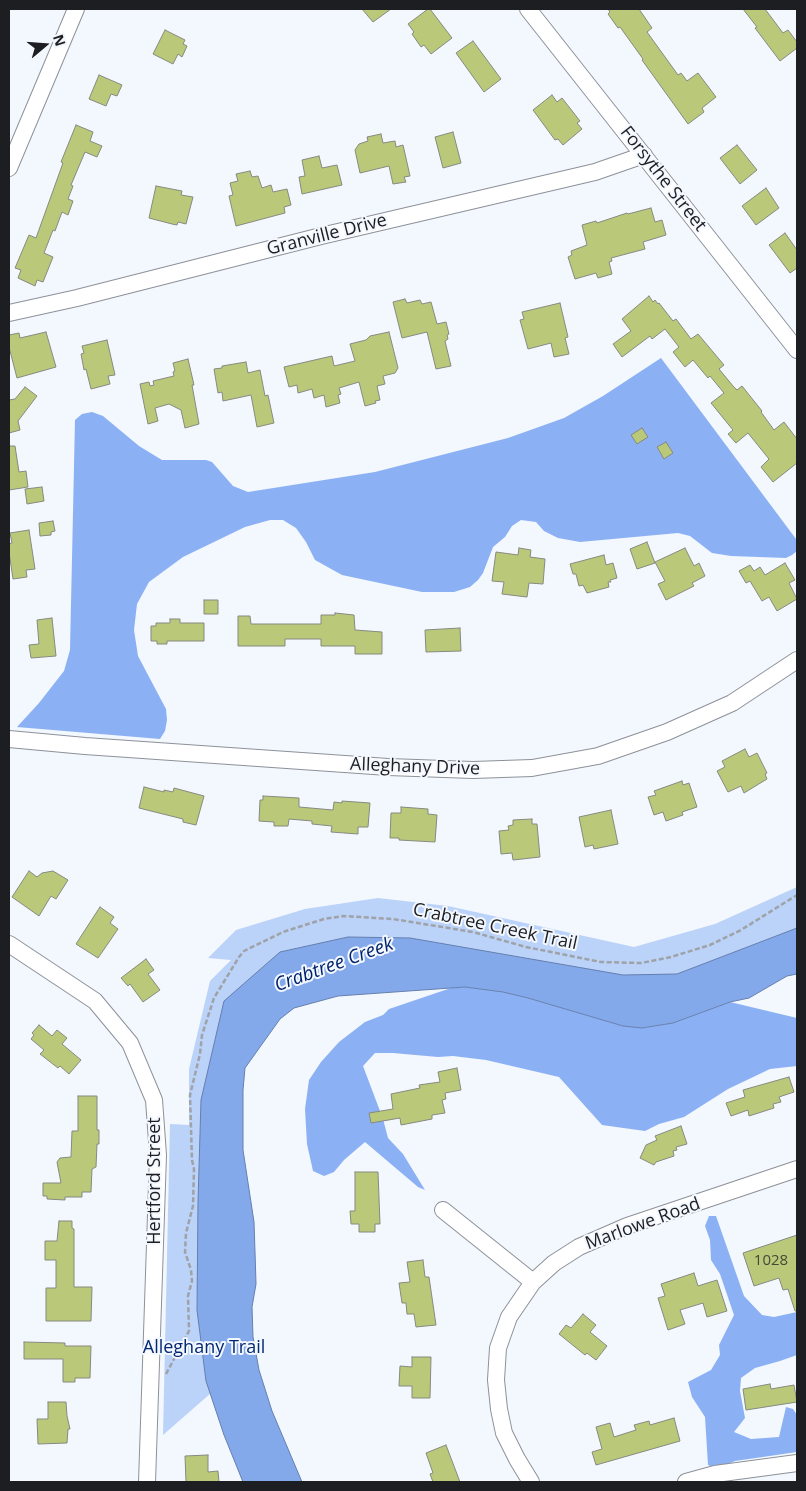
<!DOCTYPE html>
<style>
body{margin:0}
#map{position:relative;width:806px;height:1491px;overflow:hidden;background:#f3f7fe;font-family:"Open Sans",sans-serif}
canvas{display:block}
.frame{position:absolute;inset:0;border:10px solid #1d1e21;pointer-events:none}
.north{position:absolute;left:20px;top:20px;width:50px;height:50px;-webkit-text-stroke:4px #f3f7fe;paint-order:stroke;rotate:72deg;font-size:14px;font-weight:700;line-height:20px;text-align:center;color:#1d1e21}
.north::after{content:'';display:block;margin:auto;width:18px;height:22px;background:#1d1e21;clip-path:polygon(50% 0,100% 100%,50% 72%,0 100%)}
</style>
<div id="map">
<canvas width="806" height="1491"></canvas>
<div class="frame"></div>
<div class="north">N</div>
</div>
<script>
const g = document.querySelector('canvas').getContext('2d');
g.lineJoin = 'round';
function fillPath(path, color) { g.fillStyle = color; g.fill(path, 'evenodd'); }
const poly = rows => new Path2D(rows.map(r => 'M' + r).join(''));
function trace(path, color, width, dash) { g.strokeStyle = color; g.lineWidth = width; g.lineCap = dash ? 'butt' : 'round'; g.setLineDash(dash || []); g.stroke(path); }
function write(font, color, halo, rows, align = 'center') {
  g.font = font + ' "Open Sans",sans-serif'; g.lineWidth = 4; g.setLineDash([]); g.textBaseline = 'middle'; g.strokeStyle = halo; g.fillStyle = color; for (const [text, x, y, turn = 0] of rows) {
    g.save(); g.translate(x, y); g.rotate((+turn || 0) * Math.PI / 180); g.textAlign = isNaN(turn) ? turn : align; if (halo) g.strokeText(text, 0, 0); g.fillText(text, 0, 0); g.restore();
  }
}
fillPath(poly([
 [797,887,797,950,730,979,440,969,267,1000,229,1076,243,1365,163,1435,170,1124,189,1125,189,1069,210,981,231,960,208,958,236,930,305,909,378,898,448,906,634,947,715,924]
]), '#bbd2f9');
fillPath(poly([
 [661,358,796,539,797,551,792,555,786,558,731,556,712,553,690,536,678,533,580,542,558,538,544,531,536,522,521,520,512,526,505,537,493,547,483,573,478,580,470,587,454,592,422,592,342,575,315,560,306,542,296,528,283,520,270,520,245,527,183,557,149,582,137,604,134,630,138,656,166,709,167,720,165,731,160,739,17,727,39,703,64,671,70,650,75,420,82,414,92,412,103,416,139,446,162,460,206,460,212,462,233,486,248,492,375,472,508,438,564,418,603,396],
 [465,987,503,992,528,998,623,1026,643,1028,673,1023,730,1002,797,1018,797,1066,770,1069,728,1089,684,1117,659,1124,645,1131,602,1125,559,1077,486,1060,453,1056,438,1057,393,1053,375,1053,363,1066,383,1119,388,1138,403,1154,425,1190,418,1187,365,1142,344,1160,334,1172,324,1176,313,1171,307,1144,305,1109,309,1080,321,1062,339,1042,365,1022,383,1015,389,1009,451,988],
 [709,1216,716,1216,744,1296,762,1315,774,1317,797,1312,797,1355,780,1361,755,1368,741,1378,740,1391,745,1418,734,1432,751,1439,779,1437,786,1407,793,1409,797,1415,797,1452,735,1461,717,1469,708,1465,705,1417,692,1397,688,1382,711,1370,720,1355,719,1345,734,1315,720,1274,711,1260,710,1240,705,1226]
]), '#8bb1f4');
const water = poly([
 [797,928,797,974,787,976,749,998,730,1002,673,1023,642,1028,623,1026,528,998,503,992,465,987,338,996,294,1008,280,1019,245,1068,243,1090,243,1150,254,1222,255,1252,256,1284,252,1307,253,1337,259,1370,272,1411,302,1482,243,1482,224,1435,206,1381,197,1310,198,1202,201,1100,224,1001,280,952,348,937,410,938,623,975,677,974,797,928]
]);
fillPath(water, '#84a9eb');
trace(water, '#657fae', 1);
const building = poly([
 [362,9,391,9,373,22,362,9],
 [428,9,430,9,452,38,431,54,424,45,421,47,412,34,414,32,408,24,428,9],
 [608,9,639,9,652,28,647,32,678,75,681,73,687,81,698,73,716,97,702,108,704,112,688,124,642,60,643,59,620,27,618,28,608,14,610,12,608,9],
 [743,9,765,9,783,33,788,30,797,42,797,48,780,61,755,28,757,27,743,9],
 [165,30,185,40,183,44,187,46,182,57,178,54,173,64,153,54,165,30],
 [473,41,501,79,484,92,456,53,473,41],
 [99,75,122,85,117,96,111,94,106,106,89,99,99,75],
 [552,95,557,102,562,98,580,121,577,123,582,129,563,145,558,139,555,140,533,110,552,95],
 [76,125,93,132,90,141,102,146,97,157,85,152,71,185,73,186,68,199,73,201,68,215,62,212,55,231,53,230,44,253,53,257,43,282,37,280,35,286,18,278,21,270,15,268,29,235,36,238,63,163,61,162,76,125],
 [453,132,461,163,443,168,435,137,453,132],
 [381,134,383,143,395,141,396,147,403,145,410,176,404,177,406,182,393,184,389,166,360,173,355,150,359,144,368,141,367,137,381,134],
 [737,145,757,170,740,184,720,158,737,145],
 [319,156,322,168,337,165,342,185,302,194,299,177,305,176,302,160,319,156],
 [250,171,252,177,258,176,262,188,271,185,273,192,287,189,291,205,284,207,285,213,236,226,229,196,233,195,230,183,238,181,236,174,250,171],
 [156,186,182,191,181,195,193,197,186,224,178,222,177,225,172,224,149,218,156,186],
 [766,188,779,208,756,225,742,206,766,188],
 [651,208,655,222,662,220,666,235,643,242,645,249,611,258,612,261,609,262,612,274,598,278,596,273,575,279,568,257,572,255,571,251,587,245,582,225,596,221,597,223,627,213,628,214,651,208],
 [785,233,797,250,797,268,790,273,769,245,785,233],
 [649,296,653,302,655,300,658,304,659,303,673,321,676,319,691,339,698,334,724,365,719,369,733,386,737,390,742,386,762,411,761,412,774,430,784,422,797,439,797,463,773,482,761,467,769,459,748,433,736,443,728,434,733,430,711,403,724,393,710,376,708,378,693,360,685,367,673,352,679,347,665,329,652,339,650,336,622,357,613,344,631,331,622,319,649,296],
 [405,299,407,303,420,300,422,304,431,302,437,324,446,322,449,334,447,335,448,339,445,341,451,366,436,369,427,332,402,338,393,302,405,299],
 [560,303,568,337,565,338,569,354,554,357,551,343,528,349,520,320,524,319,522,312,560,303],
 [46,332,56,367,17,378,9,347,9,335,19,333,20,338,46,332],
 [389,332,398,368,395,373,383,376,385,384,377,386,380,400,375,401,376,403,365,406,359,382,339,388,341,394,338,395,340,403,326,407,324,395,314,398,312,389,298,393,297,385,289,387,284,367,332,356,334,366,355,361,350,344,366,340,370,336,389,332],
 [107,340,115,375,108,376,110,384,91,389,86,369,84,370,81,354,84,353,82,346,107,340],
 [188,359,194,385,192,385,199,424,185,428,181,410,169,404,155,408,158,421,148,424,140,384,149,382,150,386,154,385,153,381,174,376,173,372,175,371,173,363,188,359],
 [246,362,248,373,260,370,265,396,268,395,274,423,257,427,251,395,223,401,222,392,218,393,214,369,222,368,222,366,246,362],
 [25,387,37,396,18,421,20,430,9,433,9,400,15,399,25,387],
 [642,428,648,437,637,444,631,435,642,428],
 [666,442,673,453,664,459,657,447,666,442],
 [9,446,15,446,19,472,26,471,28,487,9,490,9,446],
 [42,487,44,501,27,504,25,489,42,487],
 [53,521,55,531,51,532,51,535,40,536,39,523,53,521],
 [29,530,35,569,26,570,27,577,13,579,9,552,9,544,12,543,10,533,29,530],
 [647,542,655,563,637,569,630,549,647,542],
 [519,548,531,550,530,557,545,559,543,584,529,583,527,597,502,594,504,582,492,581,496,552,518,555,519,548],
 [685,548,694,566,699,563,705,576,692,583,694,586,666,600,658,584,665,581,655,562,685,548],
 [604,555,606,565,613,563,617,578,610,580,611,582,608,582,609,587,587,593,583,585,579,586,576,574,573,574,570,564,604,555],
 [785,563,795,580,789,583,797,599,777,611,769,597,762,601,750,581,746,583,739,571,750,565,754,571,760,567,765,575,785,563],
 [204,600,218,600,218,614,204,614,204,600],
 [335,613,354,615,355,630,382,632,382,654,355,654,355,646,321,646,321,639,285,639,285,646,238,646,238,616,250,616,251,624,321,624,321,615,335,615,335,613],
 [52,618,56,656,31,658,29,645,39,644,37,620,52,618],
 [170,619,180,619,180,623,204,623,204,641,167,641,167,644,157,644,157,641,151,641,151,626,156,626,156,623,170,623,170,619],
 [460,628,461,651,426,652,425,630,460,628],
 [745,749,749,757,757,753,767,773,765,774,767,779,744,793,741,786,728,792,717,771,725,767,722,761,745,749],
 [682,781,683,785,689,783,697,807,682,812,683,815,666,821,663,812,654,815,648,797,656,795,654,791,682,781],
 [144,787,164,792,164,790,173,792,174,788,204,796,196,825,183,822,183,819,139,808,144,787],
 [263,796,299,798,299,807,333,810,334,802,342,803,342,801,370,803,368,827,358,827,358,834,331,832,332,826,312,824,312,821,289,819,288,826,274,826,274,822,259,821,260,800,263,800,263,796],
 [401,807,428,809,428,814,437,815,435,842,399,840,399,838,390,838,391,813,401,813,401,807],
 [611,810,618,844,594,849,593,845,585,847,579,817,611,810],
 [532,819,532,824,537,824,540,857,513,860,512,853,501,854,499,831,509,830,508,826,513,825,513,820,532,819],
 [29,871,37,877,42,873,53,871,68,880,56,899,51,896,39,916,12,897,29,871],
 [100,907,114,917,110,923,118,929,98,958,76,944,100,907],
 [146,959,154,970,148,974,160,990,143,1002,130,984,128,986,121,978,146,959],
 [39,1025,52,1036,57,1030,67,1038,62,1044,81,1060,69,1074,60,1066,58,1068,40,1054,44,1050,31,1039,34,1035,32,1033,39,1025],
 [457,1068,461,1090,445,1093,446,1099,442,1100,445,1113,432,1115,432,1119,401,1125,400,1118,371,1123,369,1113,393,1109,391,1094,420,1088,419,1085,440,1082,438,1072,457,1068],
 [789,1077,794,1092,779,1097,781,1102,773,1104,774,1108,749,1116,748,1110,731,1116,726,1103,745,1097,743,1090,789,1077],
 [78,1096,97,1096,97,1130,99,1130,99,1144,97,1144,96,1167,92,1169,91,1192,82,1192,82,1197,65,1197,65,1200,47,1199,47,1196,43,1196,43,1183,61,1183,57,1162,60,1158,71,1157,72,1131,78,1131,78,1096],
 [681,1126,687,1144,676,1147,677,1150,673,1151,674,1156,656,1162,654,1165,640,1158,646,1145,657,1140,655,1136,681,1126],
 [355,1172,378,1172,380,1224,375,1224,375,1232,359,1232,359,1224,351,1224,350,1211,355,1211,355,1172],
 [59,1221,72,1221,72,1228,74,1229,74,1287,92,1287,91,1321,46,1321,46,1288,56,1288,56,1260,45,1260,45,1241,57,1241,59,1221],
 [797,1235,797,1311,795,1311,788,1289,783,1290,779,1278,754,1286,743,1253,797,1235],
 [423,1260,425,1277,429,1277,436,1325,416,1327,414,1314,407,1314,406,1303,402,1303,399,1283,410,1282,407,1262,423,1260],
 [694,1273,698,1286,717,1280,727,1311,707,1317,703,1303,680,1310,685,1324,668,1330,658,1298,665,1296,661,1284,694,1273],
 [583,1314,596,1325,590,1332,607,1346,596,1360,587,1353,585,1355,559,1334,566,1325,571,1328,583,1314],
 [24,1342,65,1343,65,1346,91,1346,90,1378,75,1378,75,1382,63,1382,63,1359,24,1359,24,1342],
 [412,1357,431,1357,430,1398,412,1398,412,1386,399,1386,400,1366,412,1367,412,1357],
 [770,1384,771,1389,794,1385,797,1402,746,1410,743,1389,770,1384],
 [48,1402,66,1402,67,1416,70,1429,68,1429,67,1443,38,1444,37,1419,48,1419,48,1402],
 [674,1418,680,1441,596,1465,592,1452,602,1449,596,1427,610,1423,614,1437,636,1430,634,1425,649,1421,650,1425,674,1418],
 [446,1445,460,1482,433,1482,430,1474,433,1473,426,1453,446,1445],
 [208,1455,208,1472,218,1471,219,1482,186,1482,185,1456,208,1455]
]);
fillPath(building, '#bac979');
trace(building, '#868980', 1);
const minor = poly([
 [528,9,797,350],
 [9,168,76,9],
 [9,313,77,298,321,236,595,172,644,155],
 [9,739,85,746,388,767,473,770,532,768,598,756,667,732,732,703,797,660],
 [9,944,95,1001,130,1043,154,1100,158,1155,147,1482],
 [443,1210,533,1282],
 [531,1482,517,1459,504,1433,499,1409,496,1380,498,1348,509,1317,533,1282,554,1263,579,1247,627,1226,797,1169],
 [686,1482,715,1474,797,1463]
]);
trace(minor, '#8d9199', 18);
trace(poly([
 [166,1374,189,1331,188,1296,192,1281,191,1270,185,1252,186,1233,193,1206,194,1169,192,1160,190,1095,200,1054,202,1035,214,998,239,957,244,951,283,932,324,919,343,916,393,919,473,932,526,947,601,962,641,963,671,957,710,945,741,930,797,895]
]), '#9fa2a7', 2.5, [5, 2.5]);
trace(minor, '#fff', 16);
write('15px', '#444937', null, [
 ["1028",771,1261]
]);
write('18px', '#1d1e21', '#f3f7fe', [
 ["Forsythe Street",663,179,52],
 ["Granville Drive",327,235,-14],
 ["Alleghany Drive",415,767,2],
 ["Crabtree Creek Trail",495,927,12],
 ["Hertford Street",155,1181,-90],
 ["Marlowe Road",643,1224,-20]
]);
write('18px', '#032874', '#f3f7fe', [
 ["Alleghany Trail",204,1348]
]);
write('italic 19px', '#00226d', '#f3f7fe', [
 ["Crabtree Creek",334,965,-20]
]);
</script>
